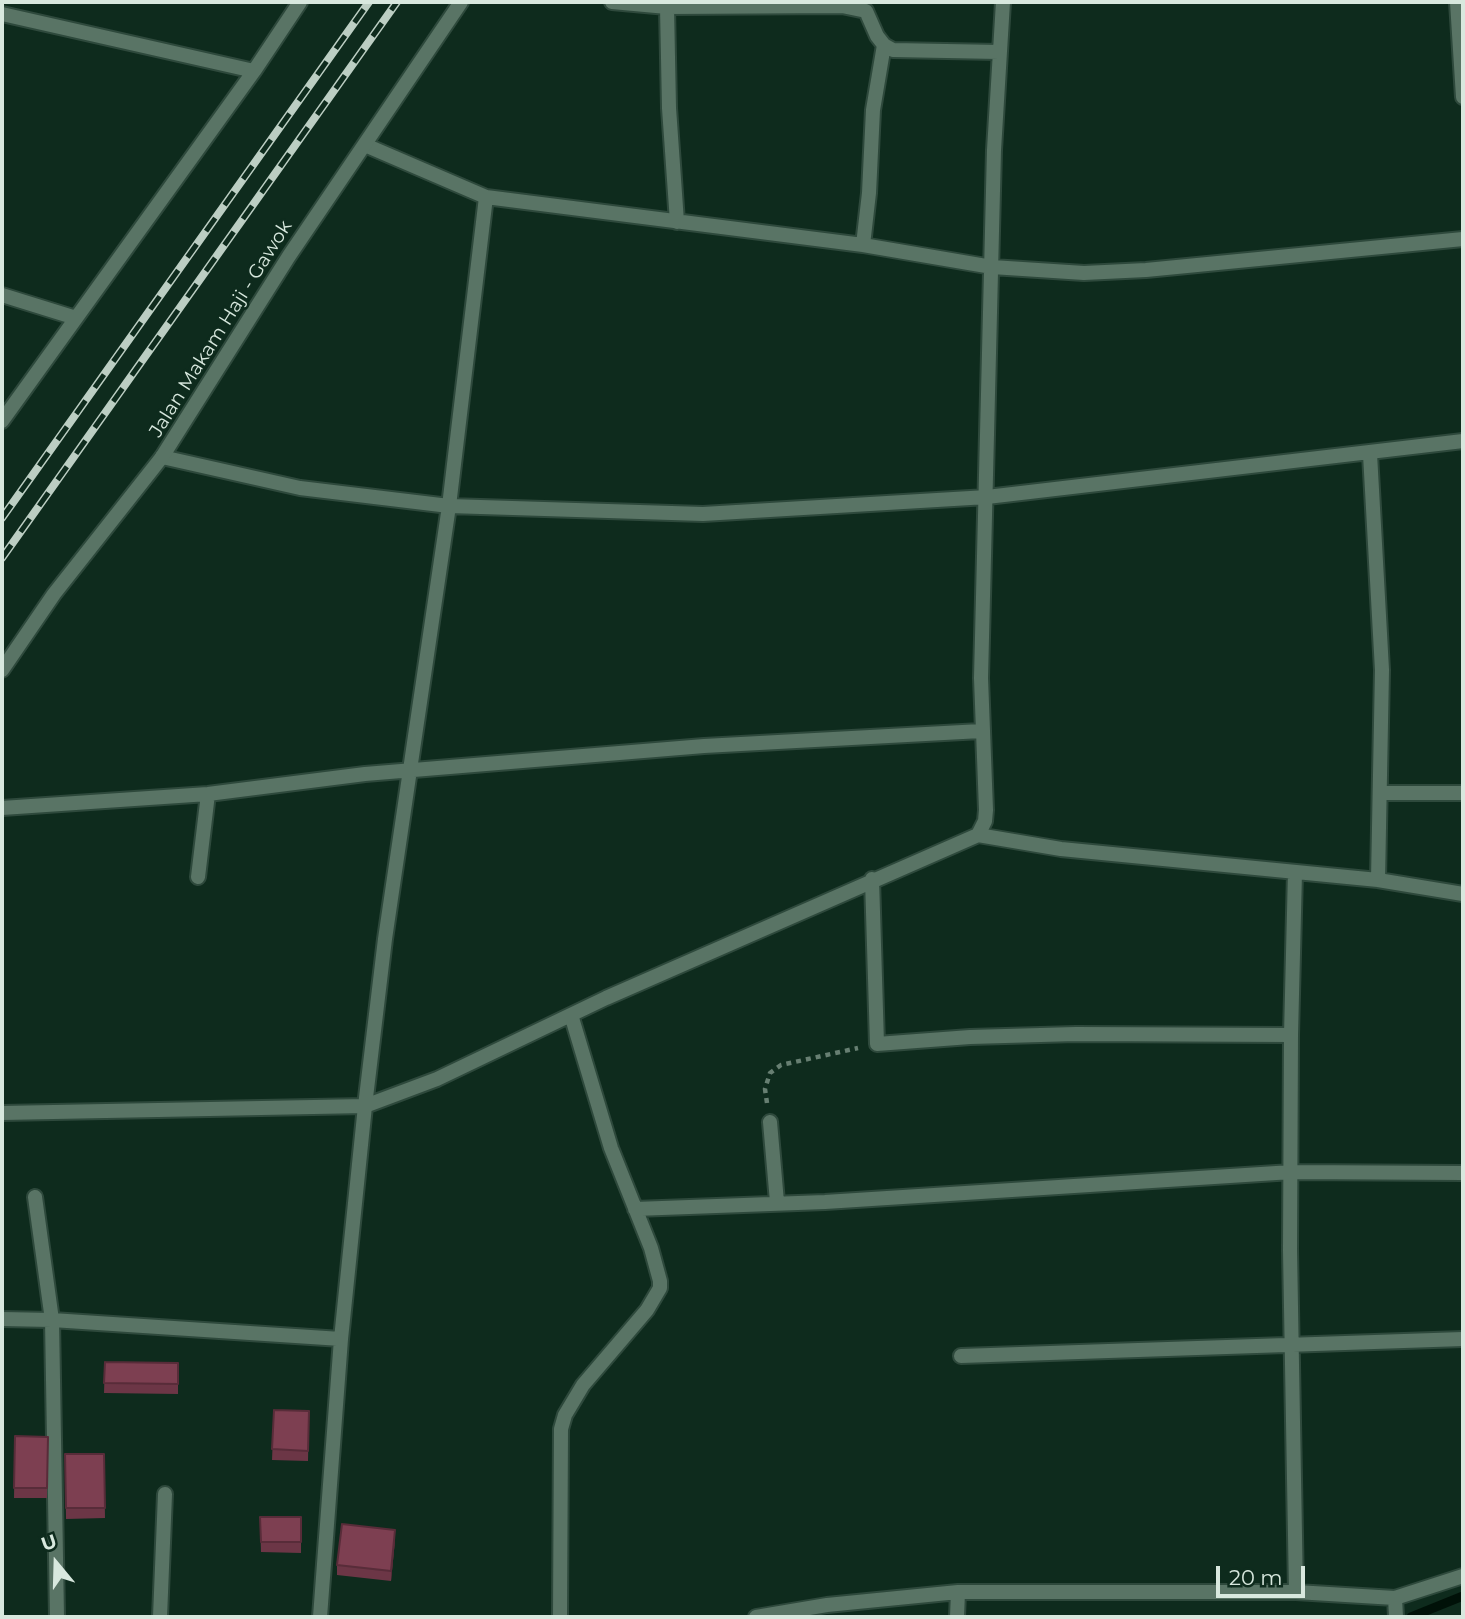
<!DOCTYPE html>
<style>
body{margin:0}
#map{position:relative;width:1465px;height:1619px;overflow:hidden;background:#0e2b1d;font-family:Montserrat,sans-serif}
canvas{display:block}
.frame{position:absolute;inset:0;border:4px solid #d8e8de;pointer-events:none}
.north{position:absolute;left:21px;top:1528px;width:70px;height:70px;-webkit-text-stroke:5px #0e2b1d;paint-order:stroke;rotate:341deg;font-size:19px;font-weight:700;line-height:28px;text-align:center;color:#d8e8de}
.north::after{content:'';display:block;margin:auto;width:24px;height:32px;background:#d8e8de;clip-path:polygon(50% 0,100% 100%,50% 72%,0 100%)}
.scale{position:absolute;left:1216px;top:1566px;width:89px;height:32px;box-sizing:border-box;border:4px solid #d8e8de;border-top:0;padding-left:9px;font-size:21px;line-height:24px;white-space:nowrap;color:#d8e8de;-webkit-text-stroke:5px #0e2b1d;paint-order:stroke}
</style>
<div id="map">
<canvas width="1465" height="1619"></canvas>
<div class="frame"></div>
<div class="north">U</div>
<div class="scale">20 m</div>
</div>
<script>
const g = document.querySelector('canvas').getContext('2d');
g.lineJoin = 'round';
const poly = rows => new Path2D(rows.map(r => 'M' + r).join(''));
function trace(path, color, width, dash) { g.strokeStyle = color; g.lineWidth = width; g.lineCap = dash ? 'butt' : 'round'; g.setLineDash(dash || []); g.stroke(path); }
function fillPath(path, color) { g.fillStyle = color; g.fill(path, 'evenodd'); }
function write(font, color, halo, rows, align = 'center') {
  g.font = font + ' Montserrat,sans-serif'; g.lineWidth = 5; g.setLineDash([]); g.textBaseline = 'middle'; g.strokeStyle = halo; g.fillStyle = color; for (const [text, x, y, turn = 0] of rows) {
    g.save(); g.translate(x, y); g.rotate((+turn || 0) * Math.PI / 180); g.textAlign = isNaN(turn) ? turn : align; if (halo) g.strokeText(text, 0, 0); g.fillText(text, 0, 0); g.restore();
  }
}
trace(poly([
 [1411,1617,1463,1596]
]), '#001108', 9);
const minor = poly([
 [612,2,667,7,842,6,866,11,877,36,884,45,893,50,999,52],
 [1457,2,1463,97],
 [667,7,669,108,677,222],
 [2,14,254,71],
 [365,145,486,197,863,245,992,267,1084,273,1146,270,1463,239],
 [863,245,869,193,873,110,884,45],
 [2,295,76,318],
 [2,421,254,71,300,2],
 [1370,454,1382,670,1378,880],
 [162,457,300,488,449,506,703,514,987,497,1463,441],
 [1381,793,1463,793],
 [2,808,208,794,365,774,704,746,981,731],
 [978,835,985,821,986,810,981,678,994,150,1003,2],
 [198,877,208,794],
 [872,879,877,1044,970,1037,1076,1034,1291,1035,1295,872],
 [1291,1035,1290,1250,1296,1592],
 [2,1113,365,1106,437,1079,606,998,978,835,1061,849,1378,880,1463,894],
 [770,1122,777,1202],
 [35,1197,52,1320,57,1617],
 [635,1209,825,1202,1292,1172,1463,1173],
 [2,1319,52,1320,341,1339],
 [961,1356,1463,1339],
 [1395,1598,1396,1617],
 [160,1617,165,1494],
 [320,1617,341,1339,365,1106,385,939,449,506,486,197],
 [560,1617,561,1429,565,1415,583,1385,647,1310,660,1288,660,1281,651,1248,611,1148,572,1018],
 [756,1617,827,1605,958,1592,1296,1592,1395,1598,1463,1576],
 [957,1617,958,1592]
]);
const tertiary = poly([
 [2,670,54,594,162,457,289,256,461,2]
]);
trace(minor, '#2e493c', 18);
trace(tertiary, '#2e493c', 18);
trace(poly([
 [767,1103,765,1089,770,1073,781,1065,858,1048]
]), '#677f72', 4.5, [5, 5]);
trace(minor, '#597465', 14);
trace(tertiary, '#597465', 14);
const rail = poly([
 [2,518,369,2],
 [2,558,397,2]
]);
trace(rail, '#bccec3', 8);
trace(rail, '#0e2b1d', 5, [16]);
fillPath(poly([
 [105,1362,178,1363,178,1394,104,1393],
 [274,1410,309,1411,308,1461,272,1460],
 [15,1436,48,1437,47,1498,14,1498],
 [65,1454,104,1454,105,1518,66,1519],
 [260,1517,301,1517,301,1553,261,1552],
 [395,1540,391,1581,337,1575,337,1565]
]), '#6c3646');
fillPath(poly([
 [395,1530,395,1540,391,1581,391,1571]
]), '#582c39');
const building = poly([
 [105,1362,178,1363,178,1384,104,1383,105,1362],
 [274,1410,309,1411,308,1451,272,1449,274,1410],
 [15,1436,48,1437,47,1488,14,1488,15,1436],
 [65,1454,104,1454,105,1508,66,1508,65,1454],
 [260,1517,301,1517,301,1542,261,1542,260,1517],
 [342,1524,395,1530,391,1571,337,1565,342,1524]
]);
fillPath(building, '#7d3f51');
trace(building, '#582c39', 2);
write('19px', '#d8e8de', '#0e2b1d', [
 ["Jalan Makam Haji - Gawok",221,329,-58]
]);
</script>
